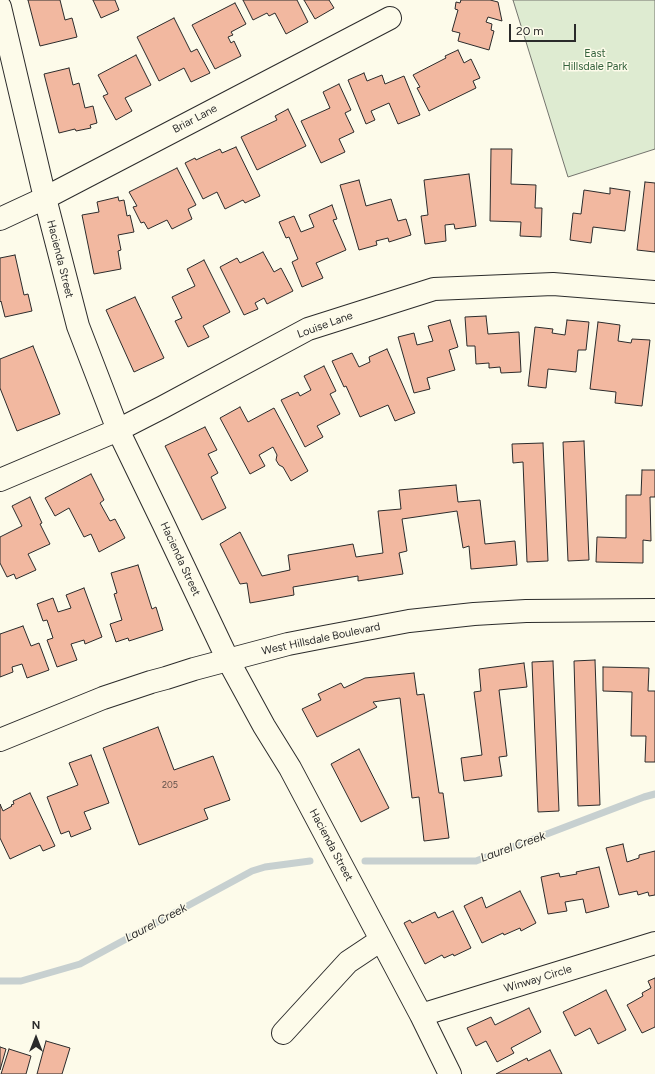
<!DOCTYPE html>
<style>
body{margin:0}
#map{position:relative;width:655px;height:1074px;overflow:hidden;background:#fdfbea;font-family:Figtree,sans-serif}
canvas{display:block}
.north{position:absolute;left:16px;top:1018px;width:40px;height:40px;-webkit-text-stroke:3px #fdfbea;paint-order:stroke;rotate:0deg;font-size:11px;font-weight:700;line-height:16px;text-align:center;color:#2b2b2b}
.north::after{content:'';display:block;margin:auto;width:14px;height:18px;background:#2b2b2b;clip-path:polygon(50% 0,100% 100%,50% 72%,0 100%)}
.scale{position:absolute;left:509px;top:24px;width:67px;height:18px;box-sizing:border-box;border:2px solid #2b2b2b;border-top:0;padding-left:5px;font-size:12px;line-height:14px;white-space:nowrap;color:#2b2b2b;-webkit-text-stroke:3px #fdfbea;paint-order:stroke}
</style>
<div id="map">
<canvas width="655" height="1074"></canvas>
<div class="north">N</div>
<div class="scale">20 m</div>
</div>
<script>
const g = document.querySelector('canvas').getContext('2d');
g.lineJoin = 'round';
function fillPath(path, color) { g.fillStyle = color; g.fill(path, 'evenodd'); }
const poly = rows => new Path2D(rows.map(r => 'M' + r).join(''));
function trace(path, color, width, dash) { g.strokeStyle = color; g.lineWidth = width; g.lineCap = dash ? 'butt' : 'round'; g.setLineDash(dash || []); g.stroke(path); }
function write(font, color, halo, rows, align = 'center') {
  g.font = font + ' Figtree,sans-serif'; g.lineWidth = 3; g.setLineDash([]); g.textBaseline = 'middle'; g.strokeStyle = halo; g.fillStyle = color; for (const [text, x, y, turn = 0] of rows) {
    g.save(); g.translate(x, y); g.rotate((+turn || 0) * Math.PI / 180); g.textAlign = isNaN(turn) ? turn : align; if (halo) g.strokeText(text, 0, 0); g.fillText(text, 0, 0); g.restore();
  }
}
const green = poly([
 [513,0,655,0,655,149,568,177,513,0]
]);
fillPath(green, '#deebd1');
trace(green, '#74746e', 1);
trace(poly([
 [365,861,476,861,644,797,655,794],
 [0,981,21,981,80,964,252,871,265,867,310,861]
]), '#c7d0d0', 7);
const building = poly([
 [28,0,60,0,65,20,72,18,77,37,40,46,28,0],
 [93,0,115,0,119,10,101,18,93,0],
 [243,0,297,0,308,22,286,34,275,13,269,16,267,13,253,20,243,0],
 [304,0,329,0,334,8,315,19,304,0],
 [461,0,490,0,498,2,502,21,488,17,486,22,492,24,491,30,494,31,489,50,458,41,460,33,452,31,458,10,455,9,456,2,460,3,461,0],
 [235,3,246,24,231,32,233,35,228,37,231,43,234,41,241,56,215,69,192,25,235,3],
 [174,18,191,52,197,49,210,73,191,82,184,68,159,81,137,37,174,18],
 [458,50,464,63,471,59,480,78,473,81,476,88,429,111,417,88,420,87,413,75,446,58,445,56,458,50],
 [136,55,151,85,125,98,132,111,116,120,103,96,108,94,98,75,136,55],
 [69,68,73,85,79,83,85,108,93,106,97,123,90,125,91,128,76,131,75,129,59,133,44,74,69,68],
 [364,73,367,81,382,75,385,84,404,76,420,115,398,124,389,103,371,111,375,120,366,124,348,80,364,73],
 [339,84,351,110,345,113,354,132,339,139,345,152,321,163,301,121,330,108,323,92,339,84],
 [288,109,306,146,257,170,241,137,277,120,275,116,288,109],
 [236,147,260,196,245,203,243,200,225,209,217,192,203,199,185,163,195,158,196,160,220,149,222,153,236,147],
 [491,149,512,149,511,184,536,185,535,208,542,208,541,237,520,236,521,222,490,221,491,149],
 [177,168,196,205,188,209,192,219,172,229,167,220,148,229,144,222,141,223,133,207,137,206,129,192,177,168],
 [469,174,476,226,455,229,454,224,445,225,446,241,425,244,421,216,428,215,424,180,469,174],
 [359,180,366,206,391,199,398,221,406,219,411,235,389,242,388,238,376,241,377,245,359,250,340,185,359,180],
 [645,182,655,183,655,252,637,250,645,182],
 [610,188,630,191,625,231,593,227,591,243,570,240,573,213,581,214,584,190,610,194,610,188],
 [118,197,119,201,124,200,127,216,130,215,134,232,118,235,121,250,118,251,121,269,94,274,82,215,99,212,97,202,118,197],
 [332,205,337,219,333,220,346,250,316,263,323,278,302,287,292,262,298,259,289,237,286,238,279,222,294,216,301,232,314,227,309,215,332,205],
 [263,252,274,272,281,268,293,291,267,304,264,298,255,303,258,309,244,315,220,267,237,258,240,263,263,252],
 [15,255,24,295,28,294,32,311,5,317,1,301,0,302,0,258,15,255],
 [204,260,230,312,203,326,209,337,188,347,175,321,182,318,172,297,195,286,187,269,204,260],
 [135,297,164,358,134,372,106,310,135,297],
 [486,316,488,334,519,332,521,372,501,373,500,367,489,368,489,363,476,364,475,346,467,346,465,317,486,316],
 [450,320,458,347,449,350,455,370,427,378,430,389,414,393,398,337,414,333,417,345,433,341,428,326,450,320],
 [567,320,589,322,586,350,578,350,576,372,548,369,546,388,528,386,535,327,553,329,552,333,565,335,567,320],
 [598,322,620,325,618,341,631,343,632,339,650,340,642,406,615,403,616,392,590,389,598,322],
 [33,346,60,414,17,431,0,388,0,359,33,346],
 [387,349,415,413,395,421,388,405,360,417,346,386,344,387,332,361,352,353,359,367,370,362,369,357,387,349],
 [324,366,336,391,330,394,340,414,317,426,323,437,305,447,281,400,298,392,300,396,311,390,304,376,324,366],
 [240,407,248,422,274,408,308,471,291,481,283,467,279,465,276,460,277,455,273,447,259,455,265,466,250,474,220,418,240,407],
 [205,427,217,450,208,454,218,473,211,477,226,508,202,520,165,446,205,427],
 [584,441,589,560,568,561,563,442,584,441],
 [543,443,548,561,527,562,523,462,513,463,512,444,543,443],
 [642,470,655,470,655,497,650,497,651,541,643,540,643,563,596,562,597,537,626,538,626,495,641,495,642,470],
 [91,474,104,500,100,503,110,521,115,519,125,538,99,552,91,534,84,537,69,508,55,516,45,498,91,474],
 [456,485,458,502,480,500,485,544,515,541,517,565,471,569,469,546,463,548,457,511,402,519,407,551,399,553,403,574,358,581,358,576,293,587,294,595,250,603,247,583,240,584,220,544,240,532,262,576,290,570,288,555,353,544,356,557,383,553,378,511,401,509,399,490,456,485],
 [30,497,42,523,40,524,50,544,28,554,36,570,16,579,14,574,7,577,0,563,0,537,22,526,12,506,30,497],
 [138,565,152,609,156,607,163,630,129,641,128,638,116,642,110,624,122,620,114,594,117,593,111,573,138,565],
 [84,588,102,637,85,644,84,640,71,644,77,660,57,667,47,640,53,638,47,620,43,621,37,604,53,598,58,612,71,608,66,595,84,588],
 [23,626,31,646,39,643,49,670,27,678,22,664,12,667,13,672,0,677,0,634,23,626],
 [595,660,600,805,578,806,574,661,595,660],
 [553,661,559,811,538,812,532,662,553,661],
 [524,663,527,687,499,690,507,756,499,757,502,776,464,781,461,758,482,755,474,692,481,691,479,669,524,663],
 [603,667,649,668,648,691,655,691,655,762,645,762,646,736,631,736,632,692,603,691,603,667],
 [414,673,417,695,424,694,439,793,443,793,449,838,424,841,419,797,412,798,400,698,373,702,377,707,317,737,302,709,321,700,318,694,341,683,344,688,365,678,414,673],
 [158,727,174,770,213,756,230,800,204,809,208,819,139,845,103,748,158,727],
 [359,749,389,808,361,822,331,764,359,749],
 [91,755,109,803,84,812,91,829,71,837,69,831,61,834,47,797,78,785,69,763,91,755],
 [30,793,55,846,43,851,40,845,10,859,0,838,0,804,3,811,12,806,11,805,14,804,13,801,30,793],
 [623,844,627,862,639,858,639,855,655,851,655,895,649,896,648,892,638,895,637,891,619,895,606,848,623,844],
 [599,867,609,907,586,913,583,899,565,902,567,911,548,914,541,877,559,873,560,877,577,874,576,872,599,867],
 [520,891,536,923,521,931,520,928,504,935,503,933,482,943,464,906,482,897,486,908,520,891],
 [453,911,471,948,454,956,453,954,444,958,442,955,425,964,404,923,410,920,412,923,435,912,438,918,453,911],
 [655,978,655,1027,642,1033,627,1005,643,996,642,993,651,988,648,981,655,978],
 [606,990,626,1030,598,1044,590,1028,575,1036,563,1012,606,990],
 [529,1008,541,1032,511,1048,514,1053,497,1062,486,1041,476,1046,467,1028,491,1017,495,1025,529,1008],
 [46,1041,70,1048,62,1074,37,1074,46,1041],
 [0,1047,6,1049,0,1070,0,1047],
 [9,1049,31,1056,26,1074,1,1074,9,1049],
 [550,1050,562,1074,496,1074,527,1058,528,1061,550,1050]
]);
fillPath(building, '#f2b8a0');
trace(building, '#2b2b2b', 1);
const minor = poly([
 [0,7,45,198,78,326,118,430,163,523,228,660,264,726,290,768,421,1015,450,1074],
 [0,219,45,198,390,18],
 [0,480,118,430,163,407,308,329,434,289,553,284,655,292],
 [421,1015,655,943],
 [283,1033,348,962,381,940]
]);
const major = poly([
 [0,740,103,698,151,682,166,678,194,669,288,644,324,637,409,621,474,614,526,611,655,610]
]);
trace(minor, '#2b2b2b', 24);
trace(major, '#2b2b2b', 24);
trace(minor, '#fdfbea', 22);
trace(major, '#fdfbea', 22);
write('9px', '#5d4e48', null, [
 ["205",170,785]
]);
write('11px', '#34623c', '#fdfbea', [
 ["East",595,54],
 ["Hillsdale Park",595,67]
]);
write('11px', '#2b2b2b', '#fdfbea', [
 ["Briar Lane",195,119,-28],
 ["Hacienda Street",60,259,76],
 ["Louise Lane",325,325,-20],
 ["Hacienda Street",180,559,65],
 ["West Hillsdale Boulevard",321,639,-12],
 ["Hacienda Street",331,845,62],
 ["Winway Circle",538,979,-17]
]);
write('italic 12px', '#2b2b2b', '#fdfbea', [
 ["Laurel Creek",513,847,-20],
 ["Laurel Creek",156,923,-28]
]);
</script>
